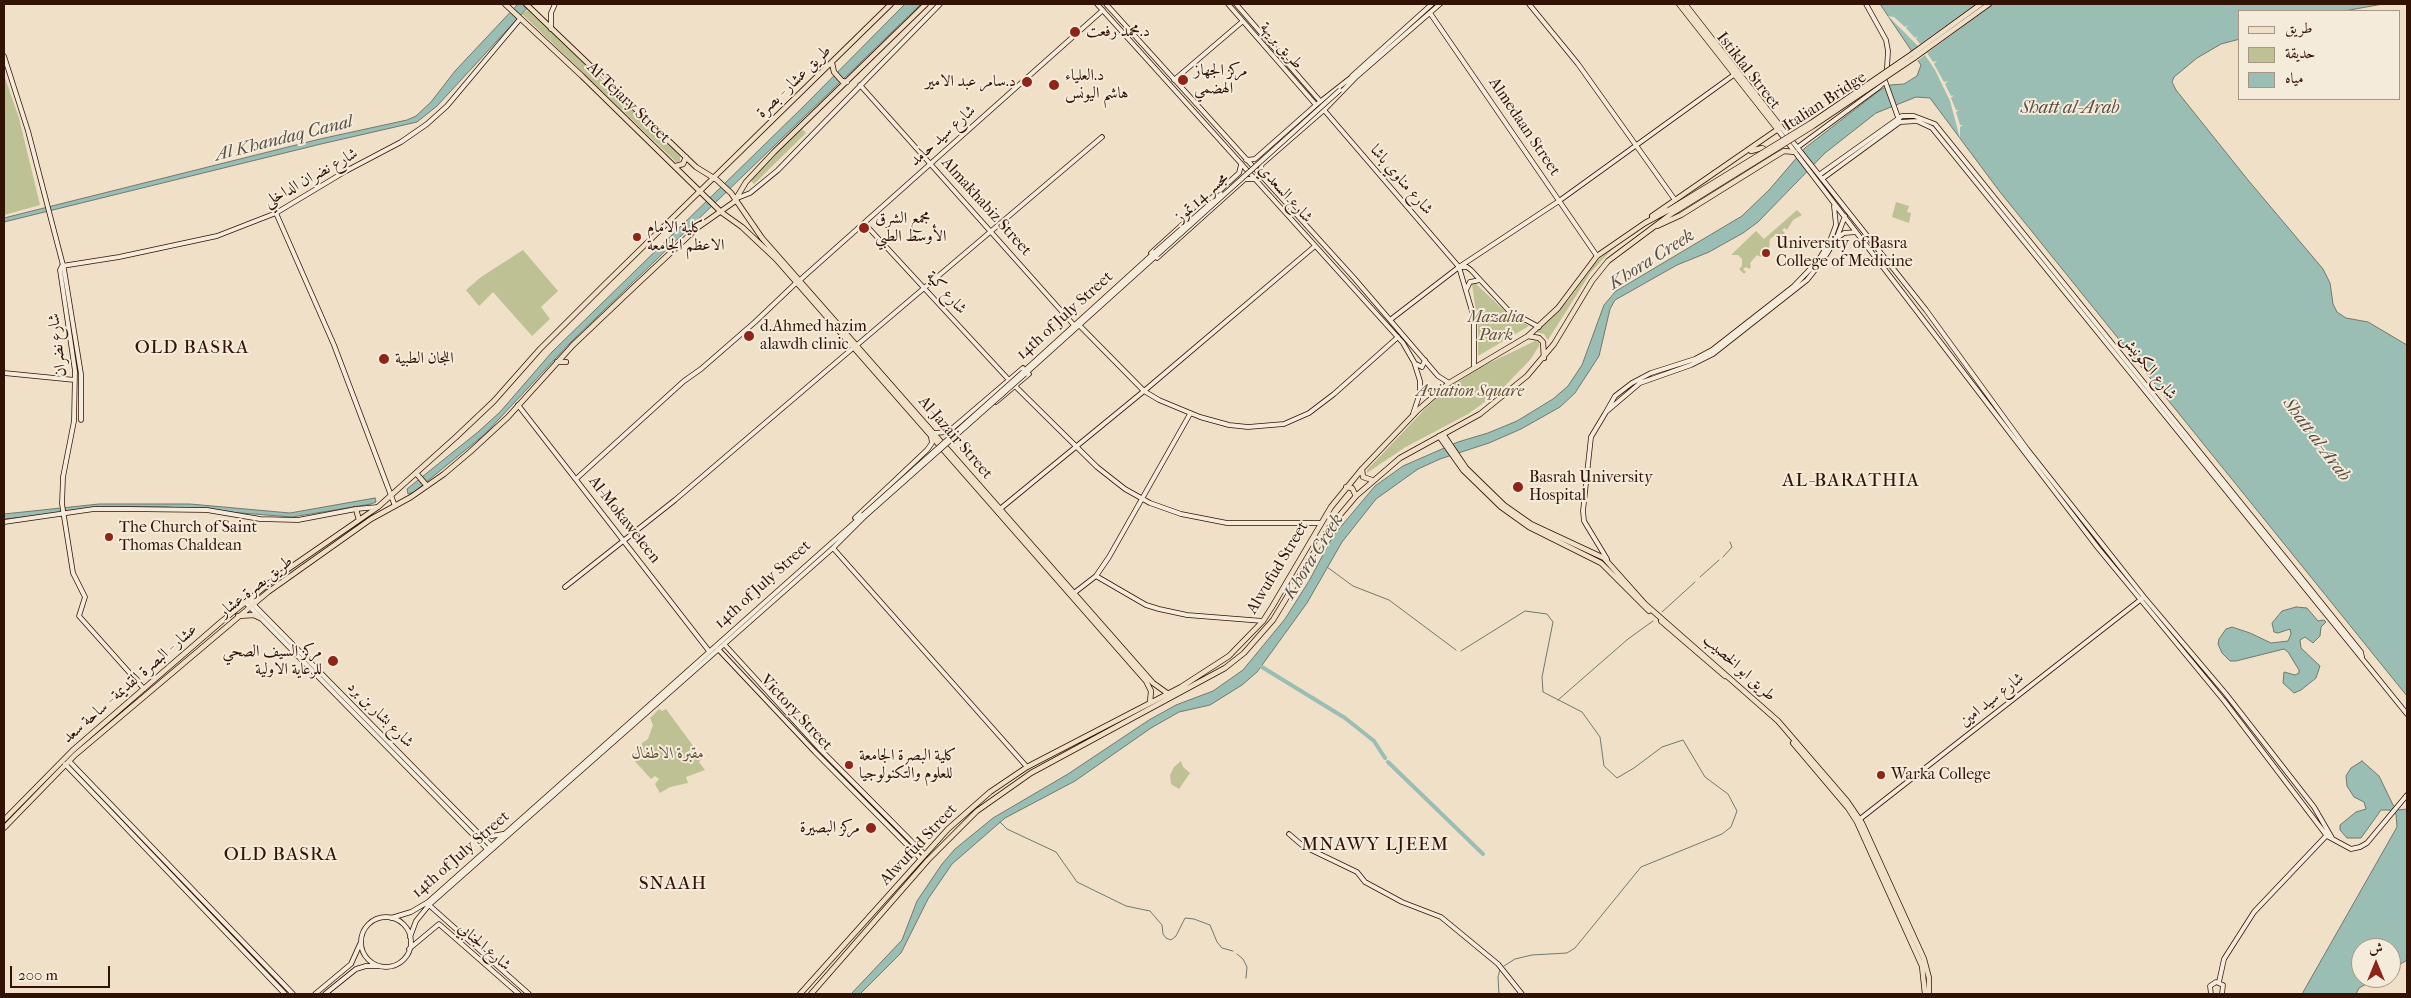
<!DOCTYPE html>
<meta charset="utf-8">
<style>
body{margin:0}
#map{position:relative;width:2411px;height:998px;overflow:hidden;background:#f0e0c7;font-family:"IM FELL French Canon",Amiri,serif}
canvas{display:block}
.frame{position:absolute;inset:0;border:5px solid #311305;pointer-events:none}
.legend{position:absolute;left:2238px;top:10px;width:162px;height:90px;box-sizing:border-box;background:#f5ebdb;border:1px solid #a79585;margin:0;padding:6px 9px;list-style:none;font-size:15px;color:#311305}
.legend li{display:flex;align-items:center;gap:10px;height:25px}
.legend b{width:25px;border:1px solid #a79585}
.north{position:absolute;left:2351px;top:938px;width:50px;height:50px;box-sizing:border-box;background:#f5ebdb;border:1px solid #a79585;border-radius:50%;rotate:0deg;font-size:14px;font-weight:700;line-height:20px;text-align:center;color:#311305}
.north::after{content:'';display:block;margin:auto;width:18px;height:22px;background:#8f2418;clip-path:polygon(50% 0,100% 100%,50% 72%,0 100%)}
.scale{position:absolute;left:10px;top:966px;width:100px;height:22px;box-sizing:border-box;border:2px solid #311305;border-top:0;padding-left:6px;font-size:15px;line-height:18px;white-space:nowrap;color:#311305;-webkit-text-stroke:4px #f5ebdb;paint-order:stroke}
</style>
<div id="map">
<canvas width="2411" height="998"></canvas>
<div class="frame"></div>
<ul class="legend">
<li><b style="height:6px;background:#f0e0c7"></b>طريق</li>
<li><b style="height:14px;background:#bdc193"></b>حديقة</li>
<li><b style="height:14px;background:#9abdb4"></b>مياه</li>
</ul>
<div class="north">ش</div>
<div class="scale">200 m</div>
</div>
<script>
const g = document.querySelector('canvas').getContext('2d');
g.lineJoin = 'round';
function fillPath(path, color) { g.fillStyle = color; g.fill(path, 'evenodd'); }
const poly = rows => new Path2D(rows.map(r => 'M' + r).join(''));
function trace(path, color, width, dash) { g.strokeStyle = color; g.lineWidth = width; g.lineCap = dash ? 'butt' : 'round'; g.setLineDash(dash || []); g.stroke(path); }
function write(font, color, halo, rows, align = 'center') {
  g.font = font + ' "IM FELL French Canon",Amiri,serif'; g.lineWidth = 4; g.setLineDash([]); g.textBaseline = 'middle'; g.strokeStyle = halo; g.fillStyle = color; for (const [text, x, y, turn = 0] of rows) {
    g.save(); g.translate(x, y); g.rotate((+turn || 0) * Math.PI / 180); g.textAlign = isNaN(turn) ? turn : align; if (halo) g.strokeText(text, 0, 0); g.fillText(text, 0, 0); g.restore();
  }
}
fillPath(poly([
 [528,10,680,156,680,161,676,162,522,14],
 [4,75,19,118,40,205,4,215],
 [802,129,806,133,754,184,751,181,757,173],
 [1896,202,1909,206,1907,212,1911,213,1909,223,1892,217],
 [1797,210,1802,215,1793,220,1787,230,1785,228,1782,230,1785,233,1782,236,1774,236,1770,239,1769,249,1767,251,1764,248,1761,251,1764,254,1761,257,1757,255,1750,263,1751,267,1749,269,1746,267,1743,269,1746,272,1744,274,1739,269,1742,266,1742,259,1738,255,1731,255,1756,231,1764,239],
 [1616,245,1591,272,1548,340,1544,334,1536,332,1567,302,1597,261],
 [523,250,558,291,541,307,550,319,532,336,493,292,479,306,466,290,481,277],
 [1472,284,1476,284,1508,314,1529,326,1478,356,1478,326],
 [1535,341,1539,342,1539,346,1530,360,1500,391,1468,414,1404,448,1367,473,1367,470,1424,410,1448,388,1481,367],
 [659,709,662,711,666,709,702,758,699,762,705,770,686,777,688,783,670,787,660,793,655,784,659,779,655,776,651,779,631,757,640,750,642,743,648,739,653,725,650,718],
 [1181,761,1183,767,1190,773,1179,789,1171,784,1170,775,1174,767]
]), '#bdc193');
const water = poly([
 [518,4,531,4,437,106,417,122,321,144,4,222,4,218,320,139,407,120,416,116,431,102,455,71,518,4],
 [905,4,921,4,570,343,485,434,414,492,408,494,407,489,478,432,500,412,552,352,803,107,905,4],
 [1880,4,2383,4,2344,11,2240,11,2240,39,2221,44,2197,58,2174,77,2172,82,2176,90,2248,180,2323,269,2330,283,2333,304,2337,312,2346,318,2368,322,2407,345,2407,696,2000,192,1930,98,1916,97,1876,113,1825,153,1758,222,1743,233,1709,252,1677,265,1615,300,1610,309,1599,356,1575,393,1560,407,1521,429,1489,443,1440,459,1418,469,1376,499,1342,542,1307,603,1257,672,1242,685,1210,705,1179,712,1151,728,1075,781,1005,818,952,864,928,899,901,953,860,994,851,994,902,940,917,901,942,864,955,849,993,818,1068,774,1149,720,1176,705,1213,691,1243,670,1285,619,1309,581,1333,536,1375,486,1403,466,1458,442,1488,433,1517,421,1553,399,1568,386,1582,365,1604,305,1616,291,1742,216,1769,190,1805,148,1880,90,1890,85,1904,84,1917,76,1921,65,1880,4],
 [375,498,376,502,371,504,292,517,165,507,123,507,4,519,4,514,99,504,190,504,290,513,375,498],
 [2296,607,2307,608,2318,621,2324,620,2326,622,2321,627,2320,636,2313,643,2305,637,2300,640,2301,648,2320,666,2316,678,2301,690,2294,693,2283,683,2284,672,2295,675,2299,673,2299,670,2288,652,2284,649,2236,661,2230,661,2222,653,2218,644,2219,639,2226,629,2232,627,2250,633,2271,643,2288,641,2291,634,2290,629,2278,633,2274,632,2272,623,2282,611,2296,607],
 [2362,761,2379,776,2393,805,2399,810,2407,809,2407,960,2391,970,2391,948,2361,948,2361,978,2365,978,2368,983,2359,988,2356,994,2302,994,2397,827,2396,814,2389,810,2381,810,2361,838,2347,838,2340,830,2340,825,2356,812,2366,809,2364,802,2354,797,2347,786,2346,776,2351,768,2362,761]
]);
fillPath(water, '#9abdb4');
trace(water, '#70796e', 1);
fillPath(poly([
 [1976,4,1994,4,1927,53,1933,62,1937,61,1934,64,1944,82,1948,81,1945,84,1951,96,1954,95,1951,98,1956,110,1959,110,1956,112,1960,125,1963,125,1960,127,1960,138,1950,101,1935,70,1925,55,1916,62,1911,53,1918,46,1888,16,1894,17,1905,27,1908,25,1906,28,1915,38,1918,36,1916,39,1920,44]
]), '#f0e0c7');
trace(poly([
 [1723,557,1732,547,1730,542],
 [1327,567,1353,586,1389,600,1456,650],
 [1700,577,1719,560],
 [1662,612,1695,582],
 [1461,651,1525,611,1547,614,1553,622,1542,677,1543,692,1582,712,1600,737,1604,766,1617,778,1634,768,1662,747,1683,740,1705,777,1728,794,1737,811,1731,827,1722,834,1641,867,1575,948,1567,953,1532,955,1515,959,1504,966],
 [1558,700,1628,639,1653,621],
 [1000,822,1007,829,1056,852,1077,882,1126,906,1150,911,1162,925,1163,934,1166,938,1171,940,1176,936,1185,918,1194,919,1210,925,1217,942,1222,948,1233,951],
 [1237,954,1243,959,1247,967,1246,978],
 [1499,994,1498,977,1500,969]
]), '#70796e', 1);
trace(poly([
 [1257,664,1345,718,1374,741,1385,758],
 [1388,762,1483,854]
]), '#9abdb4', 4);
const secondary = poly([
 [1097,4,1403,343,1414,362,1420,381,1420,393,1413,414],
 [1106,4,1354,278,1438,376,1449,383],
 [1228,4,1316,105],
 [1236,4,1320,101],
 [1529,4,1578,64,1675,200],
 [1866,4,1886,40,1888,51,1887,68],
 [1430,13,1597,256],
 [551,29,551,13,555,4],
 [4,56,28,131,64,269,81,374,81,420],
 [1352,76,1432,4],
 [1355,78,1440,4],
 [1174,80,1243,21],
 [860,85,1073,324],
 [1324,110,1459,267,1474,318,1474,366],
 [1781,127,1926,310,2027,449,2144,597,2226,694,2314,807,2332,838],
 [1778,130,2098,548,2225,702,2327,836,2351,849,2360,847,2367,843,2407,795],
 [1798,147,1878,88,1885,81,1899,120],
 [1246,160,1255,159,1316,105,1353,76],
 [1259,174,1262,164,1324,110,1356,77],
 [1819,175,1902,116,1914,116,1935,124,2287,560,2361,652,2362,657],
 [1822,179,1900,122,1917,121,1932,128,2407,714],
 [735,199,750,193,778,170,940,4],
 [276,213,334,345,395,506],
 [864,223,1009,380],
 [1837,237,1845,216],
 [1151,253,1239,173,1241,165],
 [1157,258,1245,179,1254,179],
 [62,266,119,257,217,236,276,213,346,171,401,142,427,124,447,106,520,19],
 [62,266,60,270,75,371,74,421,63,477,62,504,73,573,85,597,79,616,144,689],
 [1461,267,1467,267,1471,270,1509,311,1539,327],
 [800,280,1103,10],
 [1466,290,1470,282,1480,280],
 [1390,320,1459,267,1559,201,1735,74],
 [1080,326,1144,391,1159,400,1200,417,1229,425,1248,427,1284,424,1309,413,1334,394,1398,337],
 [857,345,1102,137],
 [1416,364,1422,367,1425,360],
 [1023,372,1155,252],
 [4,373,75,380],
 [1025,374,1157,255],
 [1015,386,1097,467,1125,489,1150,503,1181,514,1227,523,1320,523],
 [996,402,1029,374],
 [518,405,709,651],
 [1606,412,1615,396,1632,383,1651,373,1695,359,1712,350,1794,286,1818,261,1830,241,1836,225,1834,206],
 [934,433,948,432,1023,368],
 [576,479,684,381,701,369,755,322,797,282],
 [1000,509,1144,391,1315,246],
 [855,518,927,450,932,443,931,437],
 [4,522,94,509,127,509,207,510,260,519,298,520,356,509,378,507],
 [833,548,1027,767],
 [1607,559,1584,521,1583,511,1591,437,1606,412,1640,383,1691,365,1713,354,1807,280,1823,260,1836,239,1844,233,1856,232],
 [1096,576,1146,605,1159,609,1187,615,1263,621],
 [565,587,675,500,853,348],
 [1074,593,1096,576,1109,557,1190,414],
 [248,599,492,847],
 [245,602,488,850],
 [724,644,819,748,924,854],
 [718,649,815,752,920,858],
 [69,761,293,994],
 [65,764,285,994],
 [1860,819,2144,597],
 [480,833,492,836,503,834],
 [1289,834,1303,846,1357,872,1365,882,1402,902,1441,917,1498,964,1522,994],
 [429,905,529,994],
 '361 942a25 25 0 1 1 50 0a25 25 0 1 1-50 0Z',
 [391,918,411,912,428,902,863,515],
 [410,937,416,921,429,905,833,548,864,517],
 [409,949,439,924,519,994],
 [2219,982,2224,959,2254,912,2327,835],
 [315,994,351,964,360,944],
 [325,994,356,969,366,966,378,966],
 [2211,994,2210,986,2216,982,2223,985,2222,994]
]);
const primary = poly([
 [505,4,582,76,721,212,742,227,776,259,1146,681,1151,691,1150,702],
 [526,4,696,167,717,180,731,193,762,238,1153,683,1167,693],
 [1679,4,1778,130],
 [1912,54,1981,4],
 [1914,58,1989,4],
 [832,63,834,72,842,81,847,82],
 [1751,151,1762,148,1769,152],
 [676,166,683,164,686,157],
 [1652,216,1781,127,1685,4],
 [1657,226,1681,215,1774,157,1784,151,1795,152],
 [1528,336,1539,338,1543,342,1544,358],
 [557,362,566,362],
 [1443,434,1466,468,1504,505,1531,524,1604,558,1645,604,1778,721,1847,801,1862,823,1924,959,1929,978,1929,994],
 [1439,436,1463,470,1501,507,1529,527,1601,563,1649,611],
 [1362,469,1363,477,1372,480],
 [416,473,427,486],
 [1346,487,1352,488,1356,496],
 [356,509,359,520],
 [238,616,254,615,260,618],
 [1661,621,1725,676],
 [1793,743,1848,808,1857,822,1922,966,1925,994],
 [4,820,73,750,222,621,278,576,378,507,456,437,494,401,540,349,604,285,891,4],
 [4,828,75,755,268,592,371,519,411,497,444,474,470,452,508,417,573,345,634,287,697,228,734,202,746,182,774,152,926,4],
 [800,994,948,829,990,792,1027,767,1181,687,1229,656,1263,621,1272,607,1331,507,1362,469,1418,410,1449,383,1528,336,1558,308,1597,256,1645,223,1669,210],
 [811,994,928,860,977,811,1031,773,1225,668,1244,653,1273,620,1329,528,1356,496,1400,458,1480,414,1527,376,1554,344,1592,281,1608,261,1671,214]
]);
trace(secondary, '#311305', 5.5);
trace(primary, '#311305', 6);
trace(secondary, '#f5ebdb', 4);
trace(primary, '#f0e0c7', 4.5);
const secondaryBridge = poly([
 [1155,252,1221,194],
 [1157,255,1340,90],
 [863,515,1023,372],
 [864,517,1025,374]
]);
const primaryBridge = poly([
 [1669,210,1811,123,1912,54],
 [1671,214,1813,126,1914,58]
]);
trace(secondaryBridge, '#311305', 5.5, []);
trace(primaryBridge, '#311305', 6, []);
trace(secondaryBridge, '#f5ebdb', 4);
trace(primaryBridge, '#f0e0c7', 4.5);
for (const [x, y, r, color] of [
 [1075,32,6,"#8f2418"],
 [1183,80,6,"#8f2418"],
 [1027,82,6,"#8f2418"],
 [1054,85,6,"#8f2418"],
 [864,228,6,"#8f2418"],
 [637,237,5,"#8f2418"],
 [1766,253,5,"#8f2418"],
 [749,336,6,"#8f2418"],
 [384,359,6,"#8f2418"],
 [1518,487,6,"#8f2418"],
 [109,537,5,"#8f2418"],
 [333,661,6,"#8f2418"],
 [849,765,5,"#8f2418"],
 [1881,775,5,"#8f2418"],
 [871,828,6,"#8f2418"]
]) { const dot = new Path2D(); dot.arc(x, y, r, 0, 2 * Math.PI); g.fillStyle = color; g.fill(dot); trace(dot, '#f5ebdb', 2); }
write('16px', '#311305', '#f5ebdb', [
 ["د.محمد رفعت",1086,32],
 ["مركز الجهاز",1194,71],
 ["الهضمي",1194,89],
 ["د.العلياء",1065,76],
 ["هاشم اليونس",1065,94],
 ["د.سامر عبد الامير",1016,82,"right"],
 ["مجمع الشرق",875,219],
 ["الأوسط الطبي",875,237],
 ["كلية الامام",647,228],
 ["الاعظم الجامعة",647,246],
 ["University of Basra",1776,244],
 ["College of Medicine",1776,262],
 ["d.Ahmed hazim",760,327],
 ["alawdh clinic",760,345],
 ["اللجان الطبية",395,359],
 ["Basrah University",1529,478],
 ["Hospital",1529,496],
 ["The Church of Saint",119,528],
 ["Thomas Chaldean",119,546],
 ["مركز السيف الصحي",322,652,"right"],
 ["للرعاية الاولية",322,670,"right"],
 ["كلية البصرة الجامعة",859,756],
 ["للعلوم والتكنولوجيا",859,774],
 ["Warka College",1891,775],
 ["مركز البصيرة",860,828,"right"]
], 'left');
write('16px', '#311305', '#f5ebdb', [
 ["طريق بريهة",1281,46,49],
 ["Istiklal Street",1748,71,52],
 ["طريق عشار - بصرة",794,82,-44],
 ["Italian Bridge",1825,102,-33],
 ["Al-Tejary Street",628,103,44],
 ["Almedaan Street",1524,127,56],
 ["شارع سيد حامد",943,136,-42],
 ["شارع نضران الداخلي",311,178,-29],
 ["شارع مناوي باشا",1401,180,49],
 ["شارع السعدي",1285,194,48],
 ["مجسر 14 تموز",1202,198,-42],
 ["Almakhabiz Street",986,207,48],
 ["شارع كية",946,293,48],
 ["14th of July Street",1065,316,-42],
 ["شارع نضران",58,345,-97],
 ["شارع الكونيش",2148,367,51],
 ["Al-Jazair Street",955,438,49],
 ["Al-Mokaweleen",624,520,52],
 ["Alwufud Street",1278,568,-59],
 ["14th of July Street",763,585,-42],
 ["طريق بصرة عشار",256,587,-38],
 ["طريق ابو الخصيب",1739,668,42],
 ["عشار - البصرة القديمة - ساحة سعد",130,684,-41],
 ["شارع سيد امين",1992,700,-38],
 ["Victory Street",796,713,47],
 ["شارع بشار بن برد",380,715,45],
 ["Alwufud Street",919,845,-47],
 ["14th of July Street",461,855,-41],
 ["شارع الجنابي",484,947,41]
]);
write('italic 16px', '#625037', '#f5ebdb', [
 ["Mazalia",1496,318],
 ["Park",1496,336],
 ["Aviation Square",1470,392],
 ["مقبرة الاطفال",668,754]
]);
write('italic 18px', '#564e42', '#f5ebdb', [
 ["Shatt al-Arab",2070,109],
 ["Al Khandaq Canal",284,139,-14],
 ["Khora Creek",1652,260,-32],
 ["Shatt al-Arab",2316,440,53],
 ["Khora Creek",1314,557,-58]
]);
g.letterSpacing = '1px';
write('19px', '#311305', '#f5ebdb', [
 ["OLD BASRA",192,348],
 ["AL-BARATHIA",1851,481],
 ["MNAWY LJEEM",1375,845],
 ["OLD BASRA",281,855],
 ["SNAAH",673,884]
]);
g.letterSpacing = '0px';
</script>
